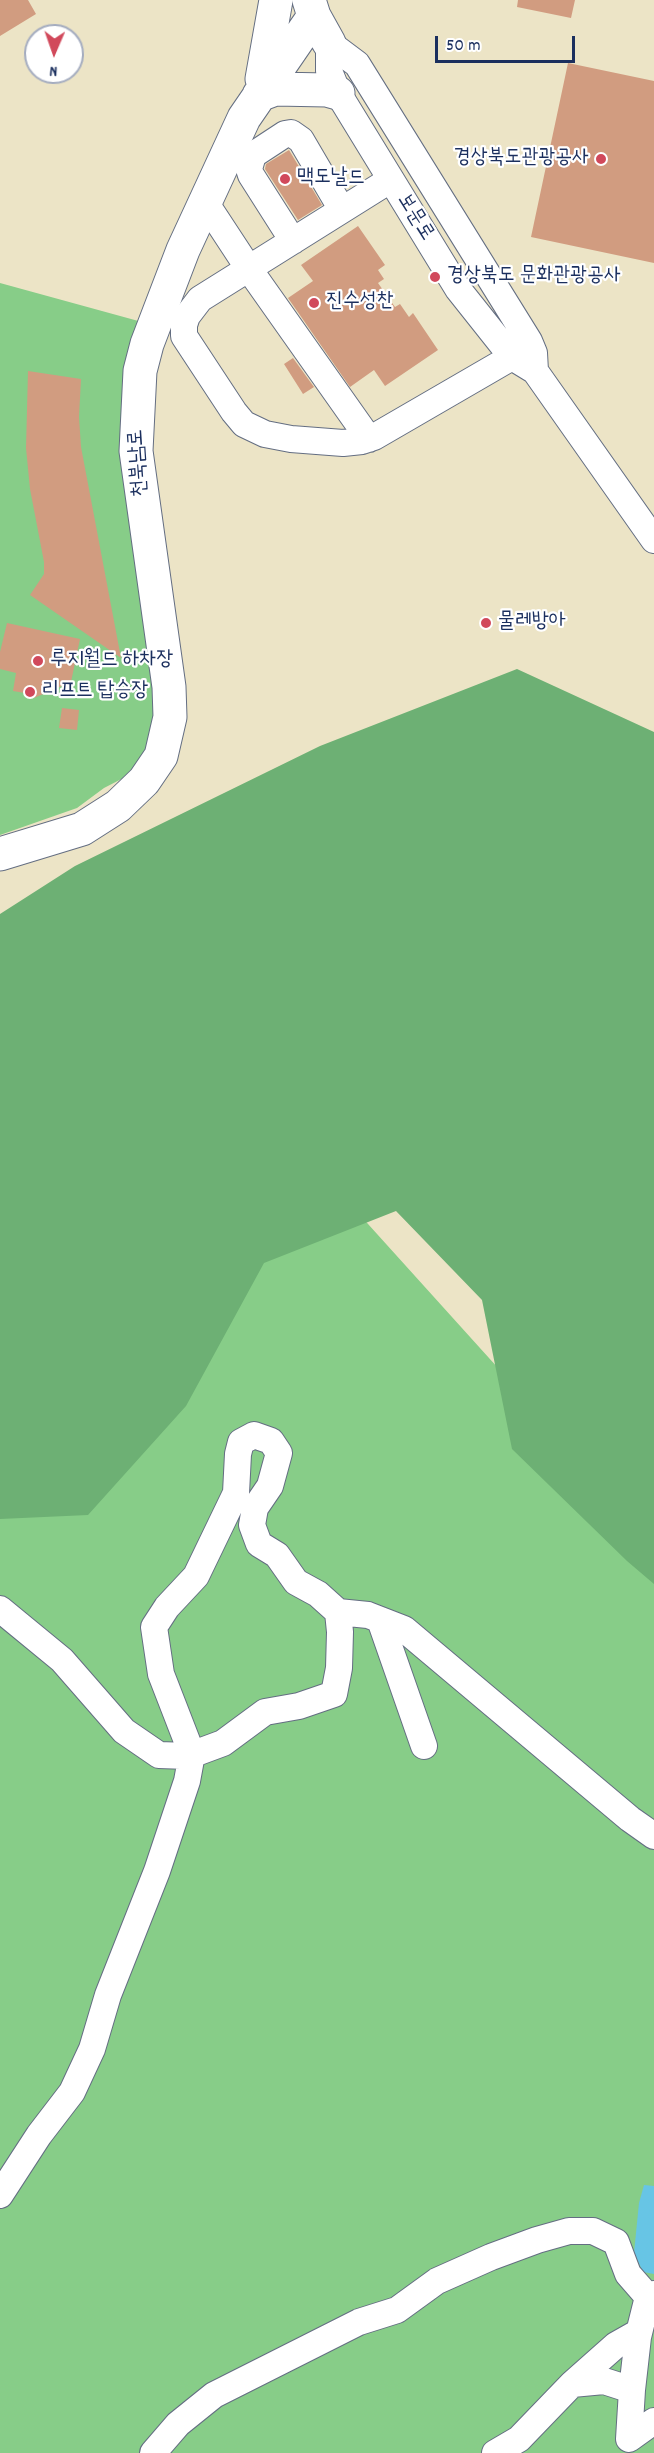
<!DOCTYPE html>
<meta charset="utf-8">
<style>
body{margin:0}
#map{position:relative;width:654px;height:2453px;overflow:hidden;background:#ece4c6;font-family:Dekko,sans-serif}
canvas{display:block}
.north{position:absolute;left:24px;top:24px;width:60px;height:60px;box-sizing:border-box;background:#fff;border:2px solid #a4acbf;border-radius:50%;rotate:182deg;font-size:16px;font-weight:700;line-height:24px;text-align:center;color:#1b2f5e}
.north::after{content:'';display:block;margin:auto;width:21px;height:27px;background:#d1495b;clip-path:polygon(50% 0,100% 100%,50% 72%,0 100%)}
.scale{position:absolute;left:435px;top:36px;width:140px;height:27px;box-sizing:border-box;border:3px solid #1b2f5e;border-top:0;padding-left:8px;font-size:18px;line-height:21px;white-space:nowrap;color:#1b2f5e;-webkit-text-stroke:4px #fff;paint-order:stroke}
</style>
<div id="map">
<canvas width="654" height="2453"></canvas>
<div class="north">N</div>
<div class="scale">50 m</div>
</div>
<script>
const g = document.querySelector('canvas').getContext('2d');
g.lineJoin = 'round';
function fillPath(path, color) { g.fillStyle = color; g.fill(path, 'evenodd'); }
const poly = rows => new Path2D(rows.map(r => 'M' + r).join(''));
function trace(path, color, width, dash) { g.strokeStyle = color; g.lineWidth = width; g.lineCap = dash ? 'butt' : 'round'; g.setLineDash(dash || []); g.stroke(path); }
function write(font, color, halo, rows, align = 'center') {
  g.font = font + ' Dekko,"Poor Story",sans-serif'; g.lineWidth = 4.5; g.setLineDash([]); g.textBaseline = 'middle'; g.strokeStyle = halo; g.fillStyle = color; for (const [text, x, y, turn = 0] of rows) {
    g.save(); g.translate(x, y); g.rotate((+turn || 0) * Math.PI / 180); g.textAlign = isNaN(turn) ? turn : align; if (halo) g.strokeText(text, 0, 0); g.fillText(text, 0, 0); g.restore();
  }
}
fillPath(poly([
 [0,283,142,322,155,710,148,747,135,772,104,788,77,808,0,835],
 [266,1111,554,1430,654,1449,654,2453,0,2453,0,1411]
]), '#87cd88');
fillPath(poly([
 [517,669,654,732,654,1584,627,1561,512,1449,482,1300,396,1211,264,1263,186,1406,88,1515,0,1519,0,914,75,866,320,746]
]), '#6db074');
fillPath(poly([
 [644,2185,654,2186,654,2274,643,2272,634,2253,639,2203]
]), '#67c5e5');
fillPath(poly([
 [0,0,28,0,36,14,0,36],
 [518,0,575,0,571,18,517,7],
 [568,63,654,81,654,263,531,237],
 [289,150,322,205,298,220,265,169,266,164],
 [358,226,385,265,378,270,384,279,378,283,395,307,400,304,409,317,413,313,438,350,385,386,374,370,350,387,288,298,313,281,301,265],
 [293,358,314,387,303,394,284,364],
 [28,371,81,379,79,417,81,447,121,658,30,595,44,574,44,562,30,489,26,448],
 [7,623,80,639,71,682,34,698,30,698,25,693,13,691,16,673,0,669,0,652],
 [62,708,79,710,77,730,59,728]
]), '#d19c80');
const minor = poly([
 [390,180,200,299,187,316,184,325,184,336,234,412,244,424,265,434,291,439,343,443,362,441,374,437,512,357],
 [205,202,249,269,369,439],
 [293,241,251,175,249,169,253,155,285,134,291,133,301,140,342,210],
 [535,371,534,353,529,341,357,64,329,43,329,71,338,93,458,289,512,357,535,371,654,540],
 [0,1609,62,1660,124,1731,159,1755,188,1756,223,1743,265,1712,299,1706,334,1694,339,1668,340,1632,338,1612,368,1615,404,1629,630,1819,654,1836],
 [380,1620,424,1746],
 [0,2195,39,2135,72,2092,92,2049,108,1995,157,1871,187,1781,192,1754,161,1674,154,1627,167,1607,196,1576,236,1493,238,1454,241,1442,254,1435,271,1441,279,1453,270,1486,255,1508,252,1525,259,1544,277,1555,296,1582,318,1594,338,1612],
 [654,2294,648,2297,638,2337,632,2390,629,2439,654,2421],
 [632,2390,604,2381,572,2384,616,2345,639,2332],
 [153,2453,178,2424,214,2395,359,2322,397,2310,437,2281,491,2257,537,2240,569,2231,593,2231,616,2242,628,2274,648,2297],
 [495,2453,519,2439,572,2384]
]);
const major = poly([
 [309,0,314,16,329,43],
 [262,79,276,0],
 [259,95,275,89,327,90,338,93],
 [0,854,82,829,118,806,144,781,161,756,170,717,169,687,136,451,140,371,147,344,183,250,244,118,314,16]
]);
trace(minor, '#646e82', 28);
trace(major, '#646e82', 35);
trace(minor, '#fff', 26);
trace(major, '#fff', 33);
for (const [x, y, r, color] of [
 [601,159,6,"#d1495b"],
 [285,179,6,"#d1495b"],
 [435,277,6,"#d1495b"],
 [314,303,6,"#d1495b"],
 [486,623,6,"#d1495b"],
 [38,661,6,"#d1495b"],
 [30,692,6,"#d1495b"]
]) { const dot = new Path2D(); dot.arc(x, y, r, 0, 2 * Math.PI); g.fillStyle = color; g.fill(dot); trace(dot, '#fff', 2); }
write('21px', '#1b2f5e', '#fff', [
 ["경상북도관광공사",589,159,"right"],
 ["맥도날드",297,179],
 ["경상북도 문화관광공사",447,277],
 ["진수성찬",326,303],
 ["물레방아",498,623],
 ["루지월드 하차장",50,661],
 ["리프트 탑승장",42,692]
], 'left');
write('21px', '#1b2f5e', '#fff', [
 ["보문로",414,218,58],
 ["천북남로",140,463,-94]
]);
</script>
